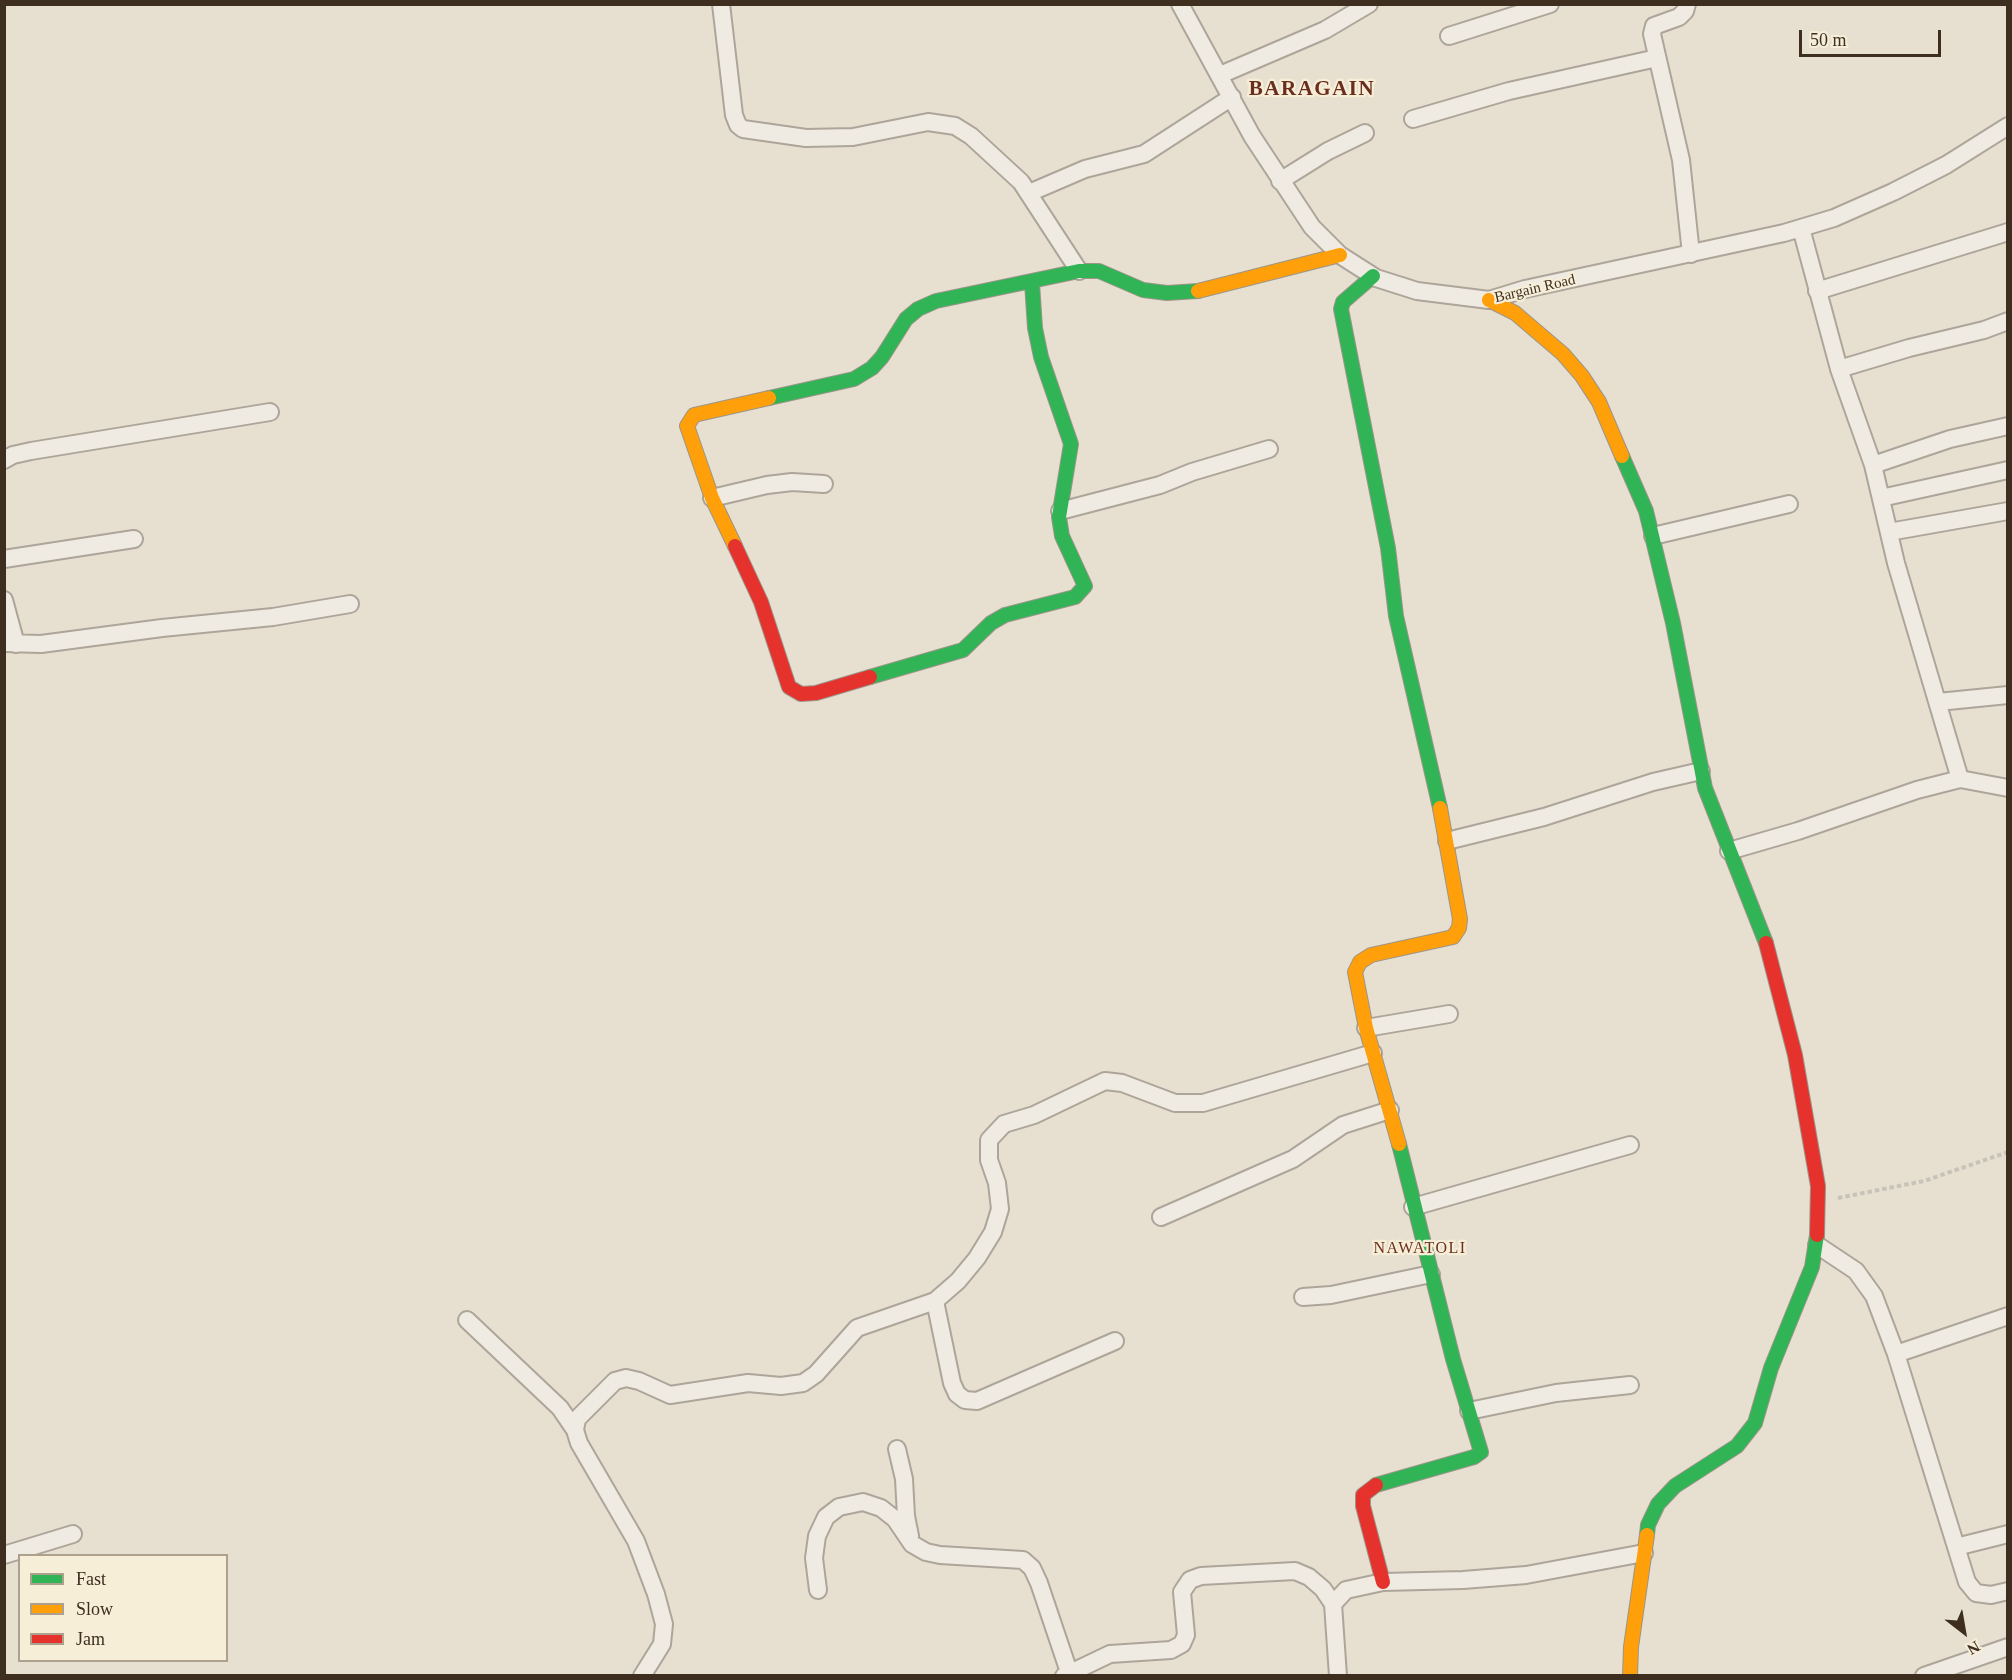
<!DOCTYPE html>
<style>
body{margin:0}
#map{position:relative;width:2012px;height:1680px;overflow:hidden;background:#e7e0d1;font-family:Georgia,serif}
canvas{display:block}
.frame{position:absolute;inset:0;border:6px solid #3d2e20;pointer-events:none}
.legend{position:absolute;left:18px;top:1554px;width:210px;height:108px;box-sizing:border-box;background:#f7eed8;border:2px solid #ada18e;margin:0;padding:8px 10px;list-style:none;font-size:18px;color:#3d2e20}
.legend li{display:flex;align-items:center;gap:12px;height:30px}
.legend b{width:30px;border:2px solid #ada18e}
.north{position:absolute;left:1934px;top:1602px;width:60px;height:60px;-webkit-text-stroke:4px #f7eed8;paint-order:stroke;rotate:149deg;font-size:16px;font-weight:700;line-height:24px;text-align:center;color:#3d2e20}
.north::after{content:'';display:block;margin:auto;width:21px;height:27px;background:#3d2e20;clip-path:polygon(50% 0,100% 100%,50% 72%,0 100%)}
.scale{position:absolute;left:1799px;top:30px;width:142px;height:27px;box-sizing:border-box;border:3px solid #3d2e20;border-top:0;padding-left:8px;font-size:18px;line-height:21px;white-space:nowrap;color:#3d2e20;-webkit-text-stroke:4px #f7eed8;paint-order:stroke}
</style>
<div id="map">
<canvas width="2012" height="1680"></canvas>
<div class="frame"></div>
<ul class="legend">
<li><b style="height:8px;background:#30b455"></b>Fast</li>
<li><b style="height:8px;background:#ff9f0a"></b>Slow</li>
<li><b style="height:8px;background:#e5322d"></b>Jam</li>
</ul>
<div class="north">N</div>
<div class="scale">50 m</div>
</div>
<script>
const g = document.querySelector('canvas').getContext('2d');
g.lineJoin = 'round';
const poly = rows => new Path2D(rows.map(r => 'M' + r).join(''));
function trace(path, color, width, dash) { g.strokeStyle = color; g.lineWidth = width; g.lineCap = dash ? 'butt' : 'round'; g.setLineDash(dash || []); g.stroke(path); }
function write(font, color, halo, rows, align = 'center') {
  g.font = font + ' Georgia,serif'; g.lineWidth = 4.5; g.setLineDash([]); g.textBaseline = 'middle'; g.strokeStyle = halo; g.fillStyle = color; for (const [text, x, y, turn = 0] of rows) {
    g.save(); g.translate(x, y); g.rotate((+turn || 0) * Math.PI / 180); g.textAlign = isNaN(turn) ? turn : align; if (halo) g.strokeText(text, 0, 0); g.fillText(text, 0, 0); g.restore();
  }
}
const street = poly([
 [721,4,734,115,738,125,743,129,806,138,853,137,928,122,955,126,971,136,1021,182,1079,271],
 [1180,4,1252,136,1312,227,1340,255,1376,278,1417,291,1489,300,1525,289,1784,233,1834,218,1893,192,1946,165,2008,126],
 [1687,4,1685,11,1679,17,1654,26,1652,34,1681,160,1691,254],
 [1449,36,1550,4],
 [1220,75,1325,30,1369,4],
 [1413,119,1509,91,1657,58],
 [1280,181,1328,151,1365,133],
 [1029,193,1085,169,1144,154,1232,97],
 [1801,228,1839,369,1873,465,1896,563,1960,779],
 [1817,291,2008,232],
 [1839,369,1909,348,1984,330,2008,321],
 [4,460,13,455,31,451,270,412],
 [1873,465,1950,439,2008,426],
 [712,498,767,485,792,482,824,484],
 [1881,498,2008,470],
 [1060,511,1160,485,1192,472,1269,449],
 [1889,532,2008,511],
 [1653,536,1789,504],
 [4,559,134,539],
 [4,600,16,644],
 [4,643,41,644,162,628,273,617,350,604],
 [1938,702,2008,695],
 [1447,841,1544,817,1653,782,1701,771],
 [1729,851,1798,831,1917,790,1960,779,2008,788],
 [1366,1028,1449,1014],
 [1413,1207,1630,1145],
 [1161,1217,1293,1159,1343,1125,1390,1110],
 [1817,1245,1856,1271,1874,1296,1896,1354,1967,1582,1976,1593,1991,1595,2008,1591],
 [1303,1297,1331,1295,1431,1274],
 [935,1301,952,1383,957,1394,965,1400,977,1401,1115,1341],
 [467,1320,560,1408,575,1430],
 [1896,1354,2008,1316],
 [1469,1411,1556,1393,1630,1385],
 [897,1449,904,1479,906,1516,910,1536],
 [1956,1547,2008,1534],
 [4,1555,73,1534],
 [818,1590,814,1558,817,1536,826,1517,839,1507,863,1502,881,1508,895,1519,912,1544,926,1552,940,1555,1023,1560,1032,1568,1039,1583,1069,1672],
 [642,1676,662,1644,664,1624,656,1594,636,1541,579,1443,575,1430,577,1419,615,1381,626,1378,639,1381,670,1395,748,1383,781,1386,803,1383,816,1374,857,1328,935,1301,958,1281,977,1258,993,1232,1000,1209,997,1183,989,1160,989,1140,1004,1124,1034,1115,1105,1081,1122,1083,1175,1103,1203,1103,1373,1053],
 [1064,1676,1110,1654,1171,1650,1182,1644,1186,1635,1182,1592,1190,1580,1201,1576,1295,1571,1309,1577,1323,1589,1333,1604],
 [1338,1676,1333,1604,1346,1590,1383,1582,1463,1580,1526,1575,1644,1553],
 [1924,1676,2008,1647]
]);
const fast = poly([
 [1373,276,1343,302,1341,309,1388,548,1396,616,1440,808],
 [769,398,854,379,872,368,882,357,906,319,918,309,936,301,1079,271,1099,271,1143,290,1167,293,1198,291],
 [1622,456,1646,511,1673,623,1705,788,1766,943],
 [870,677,963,650,991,623,1005,615,1075,597,1085,586,1062,536,1059,517,1071,444,1041,357,1035,328,1032,283],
 [1376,1485,1474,1457,1481,1452,1453,1359,1399,1144],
 [1647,1535,1648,1525,1658,1504,1675,1486,1737,1446,1755,1423,1771,1368,1812,1267,1817,1235]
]);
const slow = poly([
 [1198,291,1340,255],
 [1489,300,1515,313,1563,354,1582,376,1599,402,1622,456],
 [735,546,712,498,687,426,694,415,769,398],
 [1399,1144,1366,1028,1355,972,1360,962,1371,955,1453,937,1459,928,1460,919,1440,808],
 [1630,1676,1631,1647,1647,1535]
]);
const jam = poly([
 [735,546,761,602,789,687,801,694,816,693,870,677],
 [1766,943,1795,1055,1818,1186,1817,1235],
 [1376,1485,1363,1495,1363,1506,1383,1582]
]);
trace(street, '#ada599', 20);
trace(fast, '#9c958a', 16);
trace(slow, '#9c958a', 16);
trace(jam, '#9c958a', 16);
trace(poly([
 [1838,1198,1924,1181,2008,1152]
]), '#c8c2b9', 4, [4.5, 3]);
trace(street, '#efebe3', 16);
trace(fast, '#30b455', 14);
trace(slow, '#ff9f0a', 14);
trace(jam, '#e5322d', 14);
write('15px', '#3d2e20', '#f7eed8', [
 ["Bargain Road",1535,289,-13]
]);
g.letterSpacing = '1.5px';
write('16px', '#6b2e1e', '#f7eed8', [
 ["NAWATOLI",1420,1249]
]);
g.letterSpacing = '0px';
g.letterSpacing = '1.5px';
write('bold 21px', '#6b2e1e', '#f7eed8', [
 ["BARAGAIN",1312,90]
]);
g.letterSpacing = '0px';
</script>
